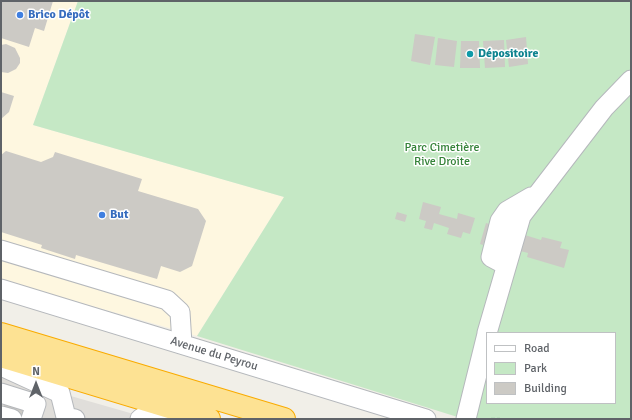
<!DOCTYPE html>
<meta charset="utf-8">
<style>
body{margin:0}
#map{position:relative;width:632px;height:420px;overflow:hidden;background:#f1efe8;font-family:Signika,sans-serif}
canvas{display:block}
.frame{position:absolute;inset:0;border:2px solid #5f6368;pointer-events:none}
.legend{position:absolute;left:486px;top:332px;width:130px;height:72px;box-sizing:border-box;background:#fff;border:1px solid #bfc1c3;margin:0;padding:5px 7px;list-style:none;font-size:12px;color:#5f6368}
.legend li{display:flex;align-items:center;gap:8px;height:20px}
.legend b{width:20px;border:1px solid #bfc1c3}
.north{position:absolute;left:16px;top:364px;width:40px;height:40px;-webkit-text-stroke:3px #fff;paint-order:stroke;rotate:0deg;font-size:11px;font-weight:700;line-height:16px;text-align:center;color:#5f6368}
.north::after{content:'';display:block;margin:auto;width:14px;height:18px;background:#5f6368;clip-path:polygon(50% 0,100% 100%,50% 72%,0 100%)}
</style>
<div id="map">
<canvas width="632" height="420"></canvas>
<div class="frame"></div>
<ul class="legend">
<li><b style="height:5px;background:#fff"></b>Road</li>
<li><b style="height:11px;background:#c5e8c5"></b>Park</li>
<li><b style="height:11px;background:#cccac5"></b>Building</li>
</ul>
<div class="north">N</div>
</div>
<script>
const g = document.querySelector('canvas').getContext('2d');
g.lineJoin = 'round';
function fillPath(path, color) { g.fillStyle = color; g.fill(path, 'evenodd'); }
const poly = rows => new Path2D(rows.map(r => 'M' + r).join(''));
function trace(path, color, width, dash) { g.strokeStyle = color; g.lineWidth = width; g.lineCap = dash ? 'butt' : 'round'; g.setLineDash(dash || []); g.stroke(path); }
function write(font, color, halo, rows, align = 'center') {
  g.font = font + ' Signika,sans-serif'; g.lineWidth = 3; g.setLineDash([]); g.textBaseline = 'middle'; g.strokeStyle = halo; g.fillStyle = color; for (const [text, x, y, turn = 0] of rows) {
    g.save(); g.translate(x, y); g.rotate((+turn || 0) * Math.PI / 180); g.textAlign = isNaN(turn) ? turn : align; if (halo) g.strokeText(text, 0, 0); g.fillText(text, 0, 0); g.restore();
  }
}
fillPath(poly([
 [1,1,78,1,33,125,284,197,197,336,1,280]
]), '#fef7e0');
fillPath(poly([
 [1,376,151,419,1,419]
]), '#e0deda');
fillPath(poly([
 [78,1,631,1,631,419,464,419,197,336,284,197,33,125],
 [487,333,615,333,615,403,487,403]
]), '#c5e8c5');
fillPath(poly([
 [1,1,53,1,44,31,35,28,29,47,1,38],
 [415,34,435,37,430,65,411,61],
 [526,37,528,64,509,67,506,40],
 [438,38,457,41,454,67,435,65],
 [504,40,505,67,485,68,483,41],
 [461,41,479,41,480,68,460,68],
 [6,44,15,48,20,58,20,63,16,69,8,73,1,72,1,45],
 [1,92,14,96,9,112,1,119],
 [6,151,41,162,53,157,55,152,142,179,138,191,198,209,206,221,192,266,180,272,161,266,157,279,76,255,75,259,41,248,42,245,1,232,1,155],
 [423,202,441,207,439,214,457,219,458,213,475,218,470,234,463,232,461,238,447,234,449,228,434,223,432,230,424,228,426,221,419,219],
 [397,212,407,215,405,222,395,219],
 [486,223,541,240,542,237,562,242,560,248,569,250,564,268,527,257,528,253,484,242,483,245,480,244],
 [6,399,40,410,28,419,2,411]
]), '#cccac5');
const minor = poly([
 [1,250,167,300,180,312,182,344],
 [506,265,491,257,500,221,507,211,531,197],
 [1,289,426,419],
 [487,333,521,216,604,108,631,80],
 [1,366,60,393,66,417,75,419],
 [1,393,36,404,31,419],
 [1,416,12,419],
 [140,419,146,415,185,417],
 [466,419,487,334]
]);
const highway = poly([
 [1,334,284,419],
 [1,356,209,419]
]);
trace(minor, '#b5b8bc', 21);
trace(highway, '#f9ab00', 24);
trace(poly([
 [491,419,500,419]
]), '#9cc7a9', 2.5, [4, 2]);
trace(minor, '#fff', 19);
trace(highway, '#fde293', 22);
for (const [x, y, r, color] of [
 [20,15,4,"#3f7fe0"],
 [470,54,4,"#0f9aa8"],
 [102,215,4,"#3f7fe0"]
]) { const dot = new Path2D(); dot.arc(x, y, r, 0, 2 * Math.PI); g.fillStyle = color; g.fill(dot); trace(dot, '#fff', 1.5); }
write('bold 12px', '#366cbe', '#fff', [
 ["Brico Dépôt",28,15],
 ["But",110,215]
], 'left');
write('bold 12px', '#0d838f', '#fff', [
 ["Dépositoire",478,54]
], 'left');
write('12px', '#348238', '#fff', [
 ["Parc Cimetière",442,148],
 ["Rive Droite",442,162]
]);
write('12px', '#5f6368', '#fff', [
 ["Avenue du Peyrou",214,354,17]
]);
</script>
